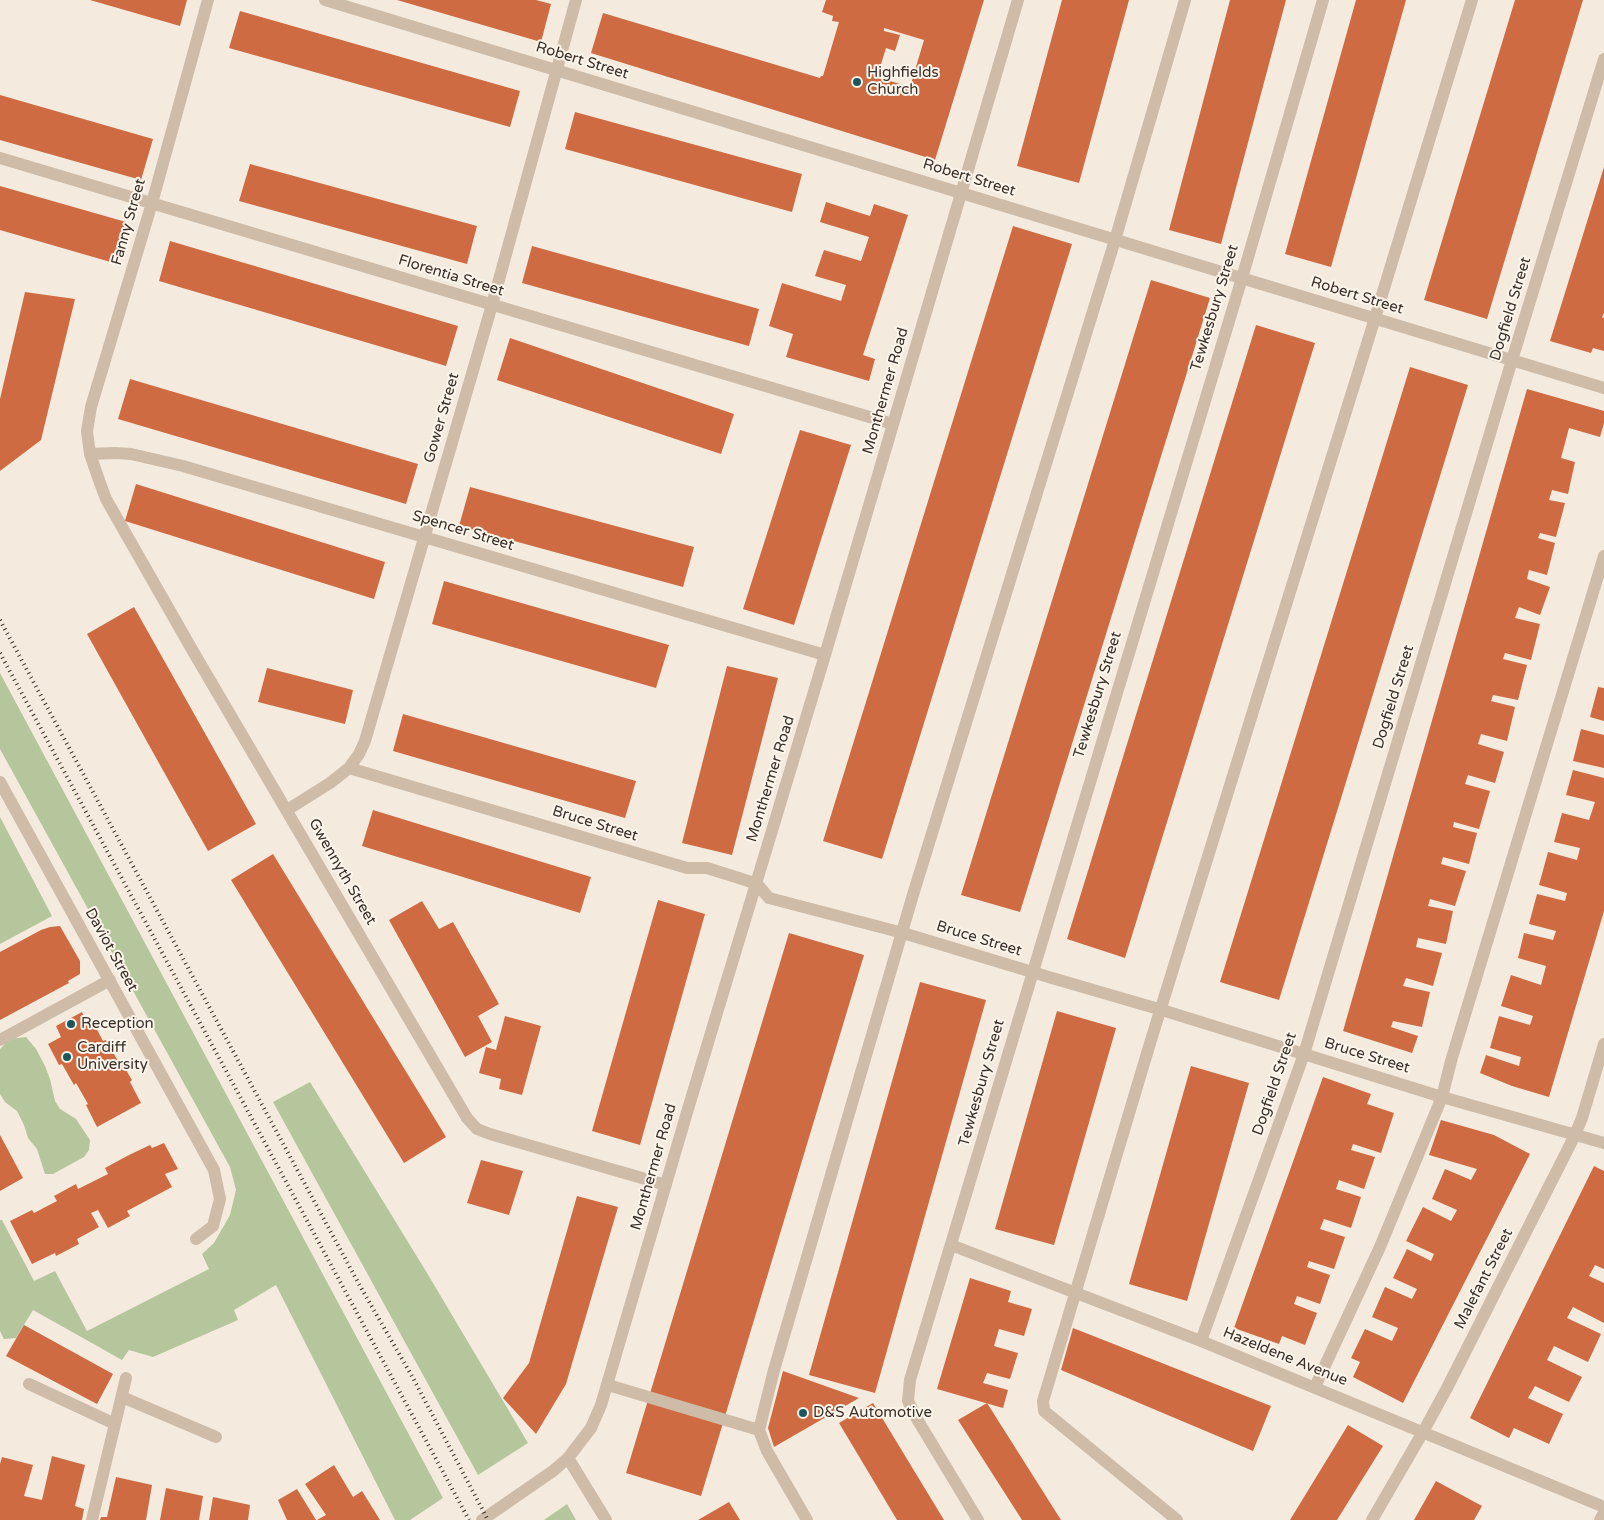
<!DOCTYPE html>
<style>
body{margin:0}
canvas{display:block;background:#f4ebde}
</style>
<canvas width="1604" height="1520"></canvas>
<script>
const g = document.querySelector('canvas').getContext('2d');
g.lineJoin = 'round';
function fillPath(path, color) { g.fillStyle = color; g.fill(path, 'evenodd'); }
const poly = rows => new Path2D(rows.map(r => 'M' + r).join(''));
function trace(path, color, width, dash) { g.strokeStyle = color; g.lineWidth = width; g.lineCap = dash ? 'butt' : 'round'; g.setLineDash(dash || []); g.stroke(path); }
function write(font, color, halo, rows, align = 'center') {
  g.font = font + ' "Varela Round",sans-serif'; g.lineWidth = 4; g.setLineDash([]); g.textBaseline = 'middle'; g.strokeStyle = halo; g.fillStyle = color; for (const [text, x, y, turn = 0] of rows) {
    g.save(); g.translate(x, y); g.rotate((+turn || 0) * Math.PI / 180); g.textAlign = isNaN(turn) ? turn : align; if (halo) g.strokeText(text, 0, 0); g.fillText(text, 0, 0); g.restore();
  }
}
fillPath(poly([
 [0,673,443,1498,410,1520,395,1520,276,1285,234,1310,238,1320,153,1357,129,1350,122,1360,33,1310,16,1338,4,1339,0,1331,0,1220,2,1220,34,1281,55,1271,87,1331,209,1269,202,1254,214,1243,230,1215,236,1190,230,1167,0,749],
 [0,817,52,916,0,944],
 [26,1037,36,1049,45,1066,50,1079,55,1101,60,1109,76,1119,90,1140,89,1150,84,1157,53,1174,45,1174,37,1149,28,1138,24,1125,17,1111,5,1102,0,1094,0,1049,10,1039],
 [310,1082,427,1273,528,1443,478,1475,273,1102],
 [567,1504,576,1520,544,1520]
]), '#b5c59c');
fillPath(poly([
 [90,0,187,0,180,26],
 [397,0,536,0,551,4,541,42],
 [826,0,984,0,935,160,591,53,603,13,820,78,821,76,823,76,839,22,832,21,833,16,822,12],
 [884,28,924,40,910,87,877,77,886,48,895,51,900,35,884,31],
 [1062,0,1129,0,1079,183,1017,166],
 [1230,0,1286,0,1221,244,1169,230],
 [1356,0,1406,0,1331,267,1285,254],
 [1515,0,1583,0,1487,319,1424,300],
 [240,11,520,91,510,127,229,48],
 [0,95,153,139,141,180,0,140],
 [575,112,802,174,792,212,565,149],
 [250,164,477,226,467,264,239,201],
 [1604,167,1604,313,1602,317,1604,318,1604,351,1593,348,1591,353,1550,341],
 [0,186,126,222,114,263,0,230],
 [826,202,870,216,874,204,908,215,863,355,875,359,869,381,786,357,793,334,769,326,782,283,841,301,846,285,815,276,824,250,861,261,869,237,820,222],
 [1013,226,1072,244,882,859,823,841],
 [170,241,458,326,446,366,159,281],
 [532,246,759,309,749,346,522,283],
 [1151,280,1210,298,1020,912,961,895],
 [25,292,75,299,41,440,0,471,0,399],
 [1256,325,1315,343,1125,958,1067,939],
 [510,338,734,414,721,454,497,380],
 [1410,367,1468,385,1279,1000,1220,982],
 [130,379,418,464,406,504,118,419],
 [1527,389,1604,411,1604,423,1600,437,1569,428,1561,458,1575,462,1568,494,1552,490,1549,500,1565,503,1556,537,1540,533,1538,538,1555,543,1547,575,1529,570,1527,579,1550,587,1540,615,1519,607,1515,618,1540,624,1531,660,1505,653,1503,659,1527,665,1518,700,1493,695,1491,701,1515,707,1507,741,1481,734,1478,744,1504,752,1495,783,1468,775,1465,784,1490,791,1479,829,1454,822,1453,827,1477,833,1469,864,1443,857,1441,864,1466,871,1455,906,1430,899,1428,906,1453,911,1446,944,1418,938,1416,947,1442,953,1433,986,1406,978,1403,986,1430,992,1422,1027,1393,1021,1391,1027,1418,1036,1412,1053,1343,1031],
 [800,430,851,445,794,625,743,609],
 [136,484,385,562,374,599,125,521],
 [470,487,694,547,683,587,459,526],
 [444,581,669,645,656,688,432,624],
 [134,607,256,824,208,851,87,634],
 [727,666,778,678,732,855,682,843],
 [267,668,353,690,345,724,258,702],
 [1598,687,1604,688,1604,721,1590,717],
 [403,714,636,781,625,818,393,751],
 [1581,729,1604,735,1604,768,1573,761],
 [1573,770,1604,778,1604,911,1549,1097,1512,1086,1480,1073,1486,1055,1519,1066,1521,1057,1490,1048,1499,1016,1530,1025,1533,1016,1501,1006,1511,975,1541,985,1546,966,1518,958,1524,933,1553,940,1556,931,1529,924,1537,894,1565,901,1567,893,1539,885,1548,852,1577,860,1580,848,1554,842,1562,813,1589,820,1595,802,1566,795],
 [373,810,591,877,580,913,362,846],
 [273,854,446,1137,404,1163,231,880],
 [658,900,705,914,640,1145,592,1131],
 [422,901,439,929,453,922,499,1004,478,1016,492,1042,465,1057,389,920],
 [60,926,80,961,80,974,68,981,69,983,0,1020,0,952,41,930,50,927],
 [789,933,864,955,701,1496,626,1473],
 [920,982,986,1000,875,1393,809,1375],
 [1057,1011,1116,1028,1054,1245,995,1229],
 [82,1012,87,1023,92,1020,103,1041,106,1040,118,1061,120,1060,132,1080,130,1082,141,1103,97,1127,86,1105,88,1104,76,1083,74,1085,62,1064,59,1065,48,1044,61,1037,56,1026],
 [505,1016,541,1026,522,1095,499,1089,501,1079,479,1073,486,1047,496,1050],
 [1191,1066,1249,1083,1187,1301,1129,1284],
 [1323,1077,1371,1094,1367,1104,1394,1113,1381,1153,1353,1144,1351,1150,1375,1157,1364,1189,1339,1180,1336,1189,1361,1197,1351,1228,1324,1219,1320,1229,1345,1237,1334,1269,1309,1261,1307,1267,1330,1275,1320,1304,1297,1296,1294,1304,1317,1313,1305,1345,1282,1336,1279,1344,1234,1328],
 [1441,1120,1494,1135,1530,1154,1403,1403,1353,1377,1360,1362,1351,1358,1365,1329,1392,1341,1398,1328,1372,1317,1385,1287,1412,1299,1417,1289,1393,1278,1407,1249,1431,1261,1434,1254,1406,1241,1423,1207,1451,1221,1457,1210,1432,1199,1445,1169,1471,1180,1477,1169,1429,1155],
 [0,1135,23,1178,0,1191],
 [164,1143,178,1169,165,1174,172,1187,127,1211,130,1216,108,1228,98,1210,91,1213,99,1227,77,1239,79,1244,56,1256,55,1253,32,1264,10,1221,32,1210,34,1213,57,1201,54,1196,76,1184,78,1189,108,1174,105,1168,127,1156,150,1145,152,1148],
 [481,1160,523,1171,509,1215,467,1203],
 [1594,1166,1604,1171,1604,1269,1595,1265,1589,1276,1604,1283,1604,1323,1573,1307,1567,1318,1601,1334,1588,1362,1554,1346,1547,1360,1582,1377,1569,1402,1535,1386,1528,1398,1563,1414,1549,1444,1514,1428,1509,1438,1470,1418],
 [577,1196,618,1207,566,1384,536,1434,503,1398,529,1363],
 [970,1278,1011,1291,1008,1302,1032,1309,1024,1336,999,1329,994,1346,1018,1353,1010,1379,987,1373,983,1383,1008,1390,1003,1408,937,1389],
 [24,1325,113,1374,97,1404,6,1356],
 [1073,1328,1271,1406,1253,1451,1061,1370],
 [783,1371,859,1398,774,1447,768,1428],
 [873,1403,944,1520,897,1520,839,1423],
 [987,1403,1061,1520,1022,1520,958,1420],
 [1348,1425,1383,1446,1337,1520,1290,1520],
 [52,1456,85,1465,75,1506,84,1509,82,1520,0,1520,0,1464,2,1457,33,1465,24,1496,42,1500],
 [334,1465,353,1497,362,1491,380,1520,317,1520,326,1515,305,1484],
 [116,1477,152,1485,146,1520,100,1520,101,1517,107,1517],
 [1436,1481,1482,1506,1474,1520,1414,1520],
 [166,1488,203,1496,199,1520,160,1520],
 [297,1489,316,1520,287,1520,278,1500],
 [213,1497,250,1505,248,1520,209,1520],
 [729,1502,740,1520,698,1520]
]), '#ce6b42');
trace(poly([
 [29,1384,115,1424],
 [608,1385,759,1430],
 [1315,1387,1380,1247,1442,1097,1451,1061,1604,556],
 [122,1397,216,1437],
 [92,1520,126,1378],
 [807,1520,767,1451,759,1430,774,1370,912,898,1115,240,1185,0],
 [1177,1520,1044,1411,1043,1401,1151,1040,1375,318,1472,0]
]), '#cebba8', 12);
trace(poly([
 [208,0,152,203,91,407,87,431,90,454,100,483,106,499,194,653,467,1118,477,1129,490,1134,666,1185],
 [325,0,1604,388],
 [0,158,893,424],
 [90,454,115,453,131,454,183,466,825,655],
 [349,768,687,868,707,868,742,879,757,884,769,898,903,933,1052,978,1162,1010,1442,1097,1604,1143],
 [0,782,214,1170,220,1199,213,1226,196,1239],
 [287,810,330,783,349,768,359,754,365,741,492,305,576,0],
 [0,1040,110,980],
 [951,1245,1201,1341,1604,1507],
 [1201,1341,1304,1054,1512,360,1604,59],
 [568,1458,606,1520],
 [482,1520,553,1471,568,1458,591,1428,601,1405,688,1109,825,655,1018,0],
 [978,1520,917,1419,908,1401,910,1380,1242,278,1323,0],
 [1372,1520,1423,1432,1447,1388,1575,1135,1582,1118,1604,1044],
 [1600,1520,1604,1513]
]), '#cebba8', 12);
trace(poly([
 [0,620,360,1286,413,1378,488,1520],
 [0,653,469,1520]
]), '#3a2f29', 4, [1, 4]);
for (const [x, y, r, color] of [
 [857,82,5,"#1b575f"],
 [71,1024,5,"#1b575f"],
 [67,1057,5,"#1b575f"],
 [803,1413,5,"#1b575f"]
]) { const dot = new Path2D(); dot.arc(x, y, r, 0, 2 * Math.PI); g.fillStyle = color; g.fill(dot); trace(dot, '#fbf5eb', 2); }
write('15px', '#3a2f29', '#fbf5eb', [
 ["Robert Street",582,61,17],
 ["Robert Street",969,178,17],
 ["Fanny Street",129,222,-74],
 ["Florentia Street",451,276,17],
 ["Robert Street",1357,296,17],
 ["Tewkesbury Street",1215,308,-73],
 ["Dogfield Street",1511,309,-73],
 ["Monthermer Road",886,391,-74],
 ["Gower Street",442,418,-74],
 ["Spencer Street",463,531,17],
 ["Tewkesbury Street",1098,695,-73],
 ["Dogfield Street",1394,697,-73],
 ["Monthermer Road",771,779,-73],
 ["Bruce Street",595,824,17],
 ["Gwennyth Street",342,872,60],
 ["Bruce Street",979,939,17],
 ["Daviot Street",111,950,61],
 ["Bruce Street",1367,1056,17],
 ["Tewkesbury Street",982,1083,-74],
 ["Dogfield Street",1275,1084,-71],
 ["Monthermer Road",654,1167,-74],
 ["Malefant Street",1484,1279,-63],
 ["Hazeldene Avenue",1285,1357,22]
]);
write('15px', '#3a2f29', '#fbf5eb', [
 ["Highfields",867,73],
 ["Church",867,90],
 ["Reception",81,1024],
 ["Cardiff",77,1048],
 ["University",77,1065],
 ["D&S Automotive",813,1413]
], 'left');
</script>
